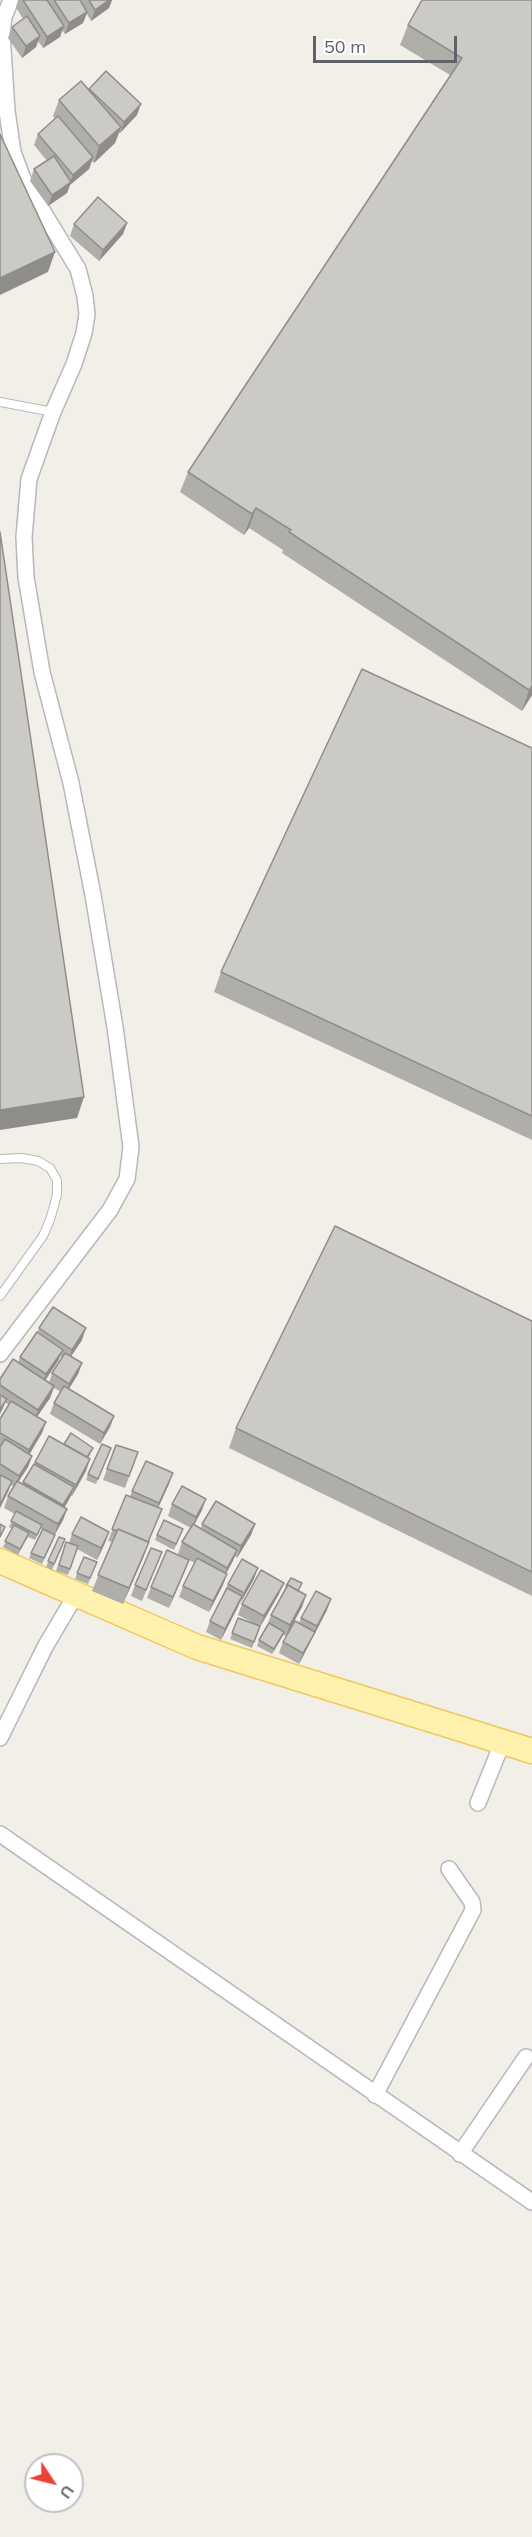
<!DOCTYPE html>
<style>
body{margin:0}
#map{position:relative;width:532px;height:2537px;overflow:hidden;background:#f1efe8;font-family:Mulish,sans-serif}
canvas{display:block}
.north{position:absolute;left:24px;top:2453px;width:60px;height:60px;box-sizing:border-box;background:#fff;border:2px solid #bfc1c3;border-radius:50%;rotate:125deg;font-size:16px;font-weight:700;line-height:24px;text-align:center;color:#5f6368}
.north::after{content:'';display:block;margin:auto;width:21px;height:27px;background:#ea4335;clip-path:polygon(50% 0,100% 100%,50% 72%,0 100%)}
.scale{position:absolute;left:313px;top:36px;width:144px;height:27px;box-sizing:border-box;border:3px solid #5f6368;border-top:0;padding-left:8px;font-size:18px;line-height:21px;white-space:nowrap;color:#5f6368;-webkit-text-stroke:4px #fff;paint-order:stroke}
</style>
<div id="map">
<canvas width="532" height="2537"></canvas>
<div class="north">U</div>
<div class="scale">50 m</div>
</div>
<script>
const g = document.querySelector('canvas').getContext('2d');
g.lineJoin = 'round';
const poly = rows => new Path2D(rows.map(r => 'M' + r).join(''));
function trace(path, color, width, dash) { g.strokeStyle = color; g.lineWidth = width; g.lineCap = dash ? 'butt' : 'round'; g.setLineDash(dash || []); g.stroke(path); }
function fillPath(path, color) { g.fillStyle = color; g.fill(path, 'evenodd'); }
const lane = poly([
 [0,402,53,412],
 [0,1159,22,1158,38,1161,50,1168,57,1180,57,1195,50,1220,43,1236,0,1296]
]);
const street = poly([
 [0,1354,110,1210,127,1179,131,1147,115,1027,93,895,71,783,42,672,26,577,24,537,29,479,53,412,74,364,84,333,87,314,85,296,78,269,23,179,13,152,7,111,2,34,4,17,11,0],
 [0,1738,45,1647,75,1596],
 [478,1803,503,1741],
 [0,1834,532,2202],
 [375,2095,473,1910,472,1902,449,1869],
 [460,2154,526,2057]
]);
const primary = poly([
 [0,1561,197,1647,532,1751]
]);
trace(lane, '#b5b8bc', 10);
trace(street, '#b5b8bc', 18);
trace(primary, '#f2c960', 27);
trace(lane, '#fff', 8);
trace(street, '#fff', 15);
trace(primary, '#fff2af', 24);
fillPath(poly([
 [18,0,112,0,109,8,91,21,87,14,83,23,65,34,62,30,60,37,43,48,38,41,36,47,22,58,8,38,12,27,23,19,16,7],
 [532,0,532,695,522,711,282,553,283,550,249,528,244,535,180,492,188,472,450,75,400,45,408,25],
 [88,90,137,115,120,133,119,133,115,143,94,163,92,161,89,169,70,185,67,193,48,206,30,181,34,169,47,161,34,145,38,134,55,119,53,116,59,100],
 [127,223,123,234,99,261,70,236,74,224],
 [532,748,532,1140,214,992,221,972],
 [532,1321,532,1596,229,1448,236,1428],
 [39,1328,82,1340,71,1356,82,1363,78,1374,69,1389,114,1416,110,1427,100,1444,50,1414,54,1403,61,1392,54,1388,50,1398,37,1417,42,1433,29,1454,32,1456,28,1467,18,1482,22,1484,35,1462,64,1444,91,1454,88,1458,86,1471,72,1496,70,1496,64,1508,67,1509,63,1520,54,1535,53,1541,42,1564,29,1558,42,1529,41,1528,35,1540,28,1537,18,1555,3,1547,12,1529,9,1527,15,1514,4,1508,8,1496,14,1487,11,1485,0,1508,0,1419,9,1405,5,1402,0,1414,0,1379,18,1363,20,1357,37,1333],
 [60,1356,62,1357,52,1373,49,1383,45,1381,58,1361],
 [116,1445,138,1452,125,1488,103,1480],
 [111,1448,96,1484,86,1480,88,1474],
 [169,1484,158,1507,149,1542,143,1558,123,1604,92,1591,112,1542,108,1541,126,1495,130,1497,132,1491],
 [172,1504,202,1510,194,1525,201,1529,202,1524,255,1524,251,1535,237,1558,235,1556,226,1573,227,1574,223,1585,209,1612,179,1597,183,1586,195,1563,189,1560,169,1608,147,1598,151,1587,188,1559,178,1554,182,1542,191,1528,168,1516],
 [183,1529,174,1550,155,1540,157,1535],
 [109,1532,105,1543,97,1560,77,1549,68,1575,56,1571,66,1542,69,1543,72,1534],
 [59,1537,65,1539,52,1570,46,1567],
 [162,1552,142,1601,131,1596,135,1585],
 [84,1557,97,1562,88,1584,75,1579],
 [254,1579,239,1604,221,1640,206,1632,210,1621,228,1584],
 [286,1586,306,1595,302,1607,286,1636,283,1635,272,1654,257,1646,259,1640,267,1626,271,1615],
 [279,1594,260,1627,252,1648,230,1639,238,1618,253,1623,238,1615,242,1604],
 [327,1610,299,1664,279,1653,283,1642,299,1623,301,1618]
]), '#afaea9');
fillPath(poly([
 [109,0,112,0,109,8,91,21,95,10],
 [87,12,83,23,65,34,69,23],
 [64,26,60,37,43,48,47,37],
 [40,36,36,47,22,58,26,46],
 [141,104,137,115,120,133,124,122],
 [121,127,115,143,94,163,99,146],
 [93,157,89,169,70,185,67,193,48,206,52,195,70,183,73,175],
 [127,223,123,234,99,261,103,250],
 [55,252,48,272,0,295,0,278],
 [256,508,249,528,244,535,252,514],
 [532,686,532,695,522,711,529,690],
 [84,1097,77,1118,0,1130,0,1110],
 [86,1328,82,1340,68,1361,72,1350],
 [63,1350,58,1361,42,1385,46,1374],
 [82,1363,78,1374,65,1395,69,1384],
 [54,1386,50,1398,34,1421,38,1410],
 [7,1399,2,1410,0,1414,0,1409],
 [114,1416,110,1427,100,1444,104,1433],
 [46,1422,42,1433,25,1462,29,1450],
 [32,1456,28,1467,15,1487,19,1476],
 [90,1459,86,1471,72,1496,76,1485],
 [173,1473,169,1484,155,1515,159,1503],
 [12,1481,8,1492,0,1508,0,1505],
 [74,1487,70,1498,59,1517,63,1505],
 [206,1499,202,1510,192,1529,196,1517],
 [67,1509,63,1520,54,1536,58,1524],
 [255,1524,251,1535,237,1558,241,1546],
 [109,1532,105,1543,97,1560,101,1548],
 [149,1542,143,1558,123,1604,129,1588],
 [237,1550,233,1561,223,1579,227,1568],
 [189,1560,185,1571,169,1608,173,1597],
 [258,1568,254,1579,240,1604,244,1593],
 [227,1574,223,1585,209,1612,213,1601],
 [284,1583,279,1594,260,1627,264,1616],
 [306,1595,302,1607,286,1636,290,1625],
 [242,1596,238,1607,221,1640,225,1629],
 [331,1599,327,1610,299,1664,303,1653],
 [284,1632,282,1637,272,1654,274,1649]
]), '#8f8d8a');
const building = poly([
 [23,0,47,0,64,26,47,37,23,0],
 [54,0,80,0,87,12,69,23,54,0],
 [89,0,109,0,95,10,89,0],
 [422,0,532,0,532,686,529,690,289,532,291,530,256,508,252,514,188,472,462,58,408,25,422,0],
 [27,16,40,36,26,46,12,27,27,16],
 [106,71,141,104,124,122,89,89,106,71],
 [81,81,121,127,99,146,59,100,81,81],
 [58,116,93,157,73,175,38,134,58,116],
 [0,134,55,252,0,278,0,134],
 [54,156,71,182,52,195,34,169,54,156],
 [98,197,127,223,103,250,74,224,98,197],
 [0,532,84,1097,0,1110,0,532],
 [362,669,532,748,532,1116,221,972,362,669],
 [335,1226,532,1321,532,1572,236,1428,335,1226],
 [53,1307,86,1328,72,1350,39,1328,53,1307],
 [37,1332,63,1350,46,1374,20,1357,37,1332],
 [65,1353,82,1363,69,1384,52,1373,65,1353],
 [13,1359,54,1386,38,1410,0,1385,0,1379,13,1359],
 [64,1386,114,1416,104,1433,54,1403,64,1386],
 [0,1395,7,1399,0,1409,0,1395],
 [11,1401,46,1422,29,1450,0,1433,0,1419,11,1401],
 [71,1433,93,1448,87,1457,64,1444,71,1433],
 [49,1436,90,1459,76,1485,35,1462,49,1436],
 [5,1439,32,1456,19,1476,0,1464,0,1447,5,1439],
 [102,1444,111,1448,98,1479,88,1474,102,1444],
 [116,1445,138,1452,129,1476,107,1469,116,1445],
 [146,1461,173,1473,159,1503,132,1491,146,1461],
 [34,1464,74,1487,63,1505,23,1482,34,1464],
 [0,1475,12,1481,0,1505,0,1475],
 [17,1481,67,1509,58,1524,8,1496,17,1481],
 [182,1486,206,1499,196,1517,172,1504,182,1486],
 [126,1495,162,1509,148,1542,118,1529,117,1531,112,1529,126,1495],
 [216,1501,255,1524,241,1546,202,1524,216,1501],
 [16,1511,42,1525,37,1535,11,1521,16,1511],
 [81,1517,109,1532,101,1548,72,1534,81,1517],
 [164,1520,183,1529,176,1544,157,1535,164,1520],
 [0,1524,5,1527,0,1537,0,1524],
 [193,1524,237,1550,227,1568,182,1542,193,1524],
 [14,1525,29,1533,20,1549,5,1541,14,1525],
 [43,1529,55,1535,44,1558,31,1553,43,1529],
 [118,1529,149,1542,129,1588,98,1575,118,1529],
 [59,1537,65,1539,54,1564,48,1561,59,1537],
 [66,1542,78,1546,70,1569,59,1565,66,1542],
 [151,1548,162,1552,146,1590,135,1585,151,1548],
 [167,1550,189,1560,173,1597,151,1587,167,1550],
 [84,1557,97,1562,90,1578,77,1573,84,1557],
 [197,1558,227,1574,213,1601,183,1586,197,1558],
 [242,1559,258,1568,244,1593,228,1584,242,1559],
 [261,1570,284,1583,264,1616,242,1604,261,1570],
 [291,1578,302,1583,298,1591,288,1585,286,1586,291,1578],
 [288,1585,306,1595,290,1625,271,1615,288,1585],
 [227,1588,242,1596,225,1629,210,1621,227,1588],
 [316,1591,331,1599,317,1626,301,1618,316,1591],
 [238,1618,260,1626,254,1642,232,1633,238,1618],
 [295,1621,315,1632,303,1653,283,1642,295,1621],
 [269,1623,284,1632,274,1649,259,1640,269,1623]
]);
fillPath(building, '#cccac5');
trace(building, '#8f8d8a', 1.5);
</script>
